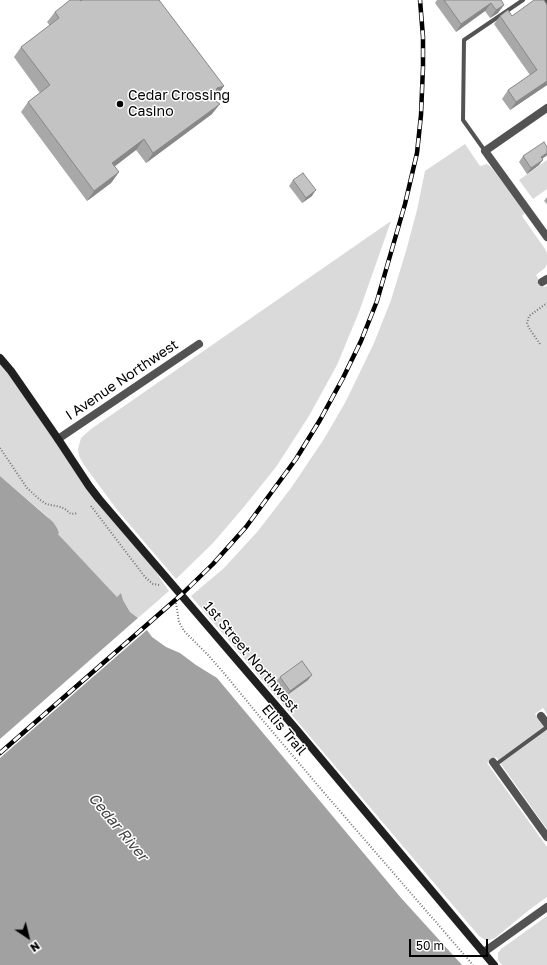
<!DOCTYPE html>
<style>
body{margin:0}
#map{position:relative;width:547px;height:965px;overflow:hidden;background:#fff;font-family:"Golos Text",sans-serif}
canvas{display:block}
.north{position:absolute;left:8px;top:917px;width:40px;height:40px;-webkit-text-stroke:3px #fff;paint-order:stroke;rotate:145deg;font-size:11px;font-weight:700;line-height:16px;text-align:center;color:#000}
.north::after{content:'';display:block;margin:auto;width:14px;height:18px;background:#000;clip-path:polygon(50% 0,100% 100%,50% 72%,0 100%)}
.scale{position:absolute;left:409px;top:939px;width:79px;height:18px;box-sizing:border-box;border:2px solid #000;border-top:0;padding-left:5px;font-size:12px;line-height:14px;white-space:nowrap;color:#000;-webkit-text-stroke:3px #fff;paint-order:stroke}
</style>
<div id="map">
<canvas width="547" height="965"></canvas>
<div class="north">N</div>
<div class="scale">50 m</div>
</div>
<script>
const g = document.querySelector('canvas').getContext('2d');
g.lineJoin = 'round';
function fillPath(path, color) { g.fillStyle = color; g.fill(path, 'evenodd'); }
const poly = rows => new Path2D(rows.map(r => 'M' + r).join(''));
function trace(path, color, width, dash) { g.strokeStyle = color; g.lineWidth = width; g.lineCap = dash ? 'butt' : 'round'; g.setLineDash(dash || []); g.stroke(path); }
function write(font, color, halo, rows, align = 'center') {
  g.font = font + ' "Golos Text",sans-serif'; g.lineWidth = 3; g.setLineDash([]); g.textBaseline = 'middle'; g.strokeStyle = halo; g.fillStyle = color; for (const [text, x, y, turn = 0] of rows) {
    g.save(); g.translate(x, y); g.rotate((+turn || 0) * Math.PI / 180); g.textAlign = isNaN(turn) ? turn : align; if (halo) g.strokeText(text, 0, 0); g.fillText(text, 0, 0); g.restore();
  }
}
fillPath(poly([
 [465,144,480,166,487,164,491,167,525,213,522,216,545,249,547,253,547,264,545,268,536,275,544,287,547,286,547,714,543,708,535,714,547,731,547,829,496,757,487,763,547,847,547,897,529,910,495,938,490,940,485,940,479,936,191,596,224,568,258,531,291,488,324,439,346,401,374,343,391,300,406,251,417,210,425,171],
 [547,160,547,189,533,199,519,180],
 [391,221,359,312,337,365,309,416,276,467,243,508,213,543,176,579,118,511,84,465,79,456,78,449,81,438,91,429],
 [0,360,137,544,169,591,138,618,130,612,123,600,121,594,117,597,58,534,48,517,0,476],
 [547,916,547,965,502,965,498,960,498,953,501,949]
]), '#dadada');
fillPath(poly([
 [0,476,53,522,57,528,59,533,58,534,117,597,121,593,123,600,130,612,138,618,152,637,166,647,180,653,196,665,217,678,402,899,462,965,0,965]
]), '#a1a1a1');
fillPath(poly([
 [139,617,148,629,0,758,0,739]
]), '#fff');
trace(poly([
 [540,344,529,328,527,323,529,316,547,303],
 [0,448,27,488,39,499,46,504,61,507,65,509,71,514,78,513],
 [91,506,145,577,153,584,160,585],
 [176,603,179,622,184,631,208,655,223,672,260,717,326,795,473,965]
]), '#757575', 2, [1, 2]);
trace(poly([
 [485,151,463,120,464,40,523,0],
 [495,765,547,727]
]), '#535353', 4);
trace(poly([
 [546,0,547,2],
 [547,108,485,151,547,237],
 [542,282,547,279],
 [58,439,199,344],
 [541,716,547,724],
 [493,762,547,837],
 [484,952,547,907]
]), '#535353', 8);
trace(poly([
 [0,358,11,371,58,439,89,486,99,499,296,729,494,965]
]), '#202020', 8);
const rail = poly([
 [0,753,181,595,213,564,246,527,296,459,320,420,343,378,361,341,377,301,405,204,417,153,421,115,423,67,423,37,420,0]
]);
trace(rail, '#000', 4.5);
trace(rail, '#fff', 3, [9]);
fillPath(poly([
 [437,0,501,0,498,13,490,18,485,11,456,32,435,3],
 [81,1,224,86,216,97,214,97,212,114,146,163,136,150,114,166,119,172,111,183,87,201,21,112,28,102,40,93,14,57,21,47,50,26,47,22,55,12],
 [508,10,547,85,510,110,502,99,508,90,530,75,494,24,500,16],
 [547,147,547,155,546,156,542,159,539,165,527,174,519,162,523,156],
 [293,180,312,196,302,203,289,186],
 [547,197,547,204,544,201],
 [280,677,308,680,286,696,276,682]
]), '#a8a8a8');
fillPath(poly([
 [491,3,485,11,456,32,461,24],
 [504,5,498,13,490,18,496,10],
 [547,81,547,85,510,110,516,102],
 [224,86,216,97,210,98,217,88],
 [220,104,212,114,146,163,153,153],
 [144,139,136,150,105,174,112,163],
 [547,153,547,155,546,156,537,162,541,157],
 [543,160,539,165,527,174,531,168],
 [119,172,111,183,87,201,94,191],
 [316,190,312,196,302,203,306,198],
 [312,675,308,680,286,696,290,691]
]), '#888');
const building = poly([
 [70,0,80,0,81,1,82,0,159,0,224,86,217,88,213,99,220,104,153,153,144,139,112,163,119,172,94,191,28,102,50,85,21,47,59,18,55,12,70,0],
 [444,0,501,0,504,5,496,10,491,3,461,24,444,0],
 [534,0,544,0,547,5,547,81,516,102,508,90,537,70,500,16,508,10,512,16,534,0],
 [544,142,547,147,547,153,541,157,543,160,531,168,523,156,544,142],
 [303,173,316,190,306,198,293,180,303,173],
 [302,661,312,675,290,691,280,677,302,661]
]);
fillPath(building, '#c3c3c3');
trace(building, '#888', 1);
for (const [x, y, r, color] of [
 [120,104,4,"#000"]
]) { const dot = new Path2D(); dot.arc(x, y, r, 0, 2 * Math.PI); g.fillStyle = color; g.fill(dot); trace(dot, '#fff', 1.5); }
write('14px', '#000', '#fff', [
 ["Cedar Crossing",128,96],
 ["Casino",128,112]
], 'left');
write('14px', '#000', '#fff', [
 ["I Avenue Northwest",122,380,-34],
 ["1st Street Northwest",251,657,50],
 ["Ellis Trail",284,730,50]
]);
write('italic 15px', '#424242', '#fff', [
 ["Cedar River",118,827,50]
]);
</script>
